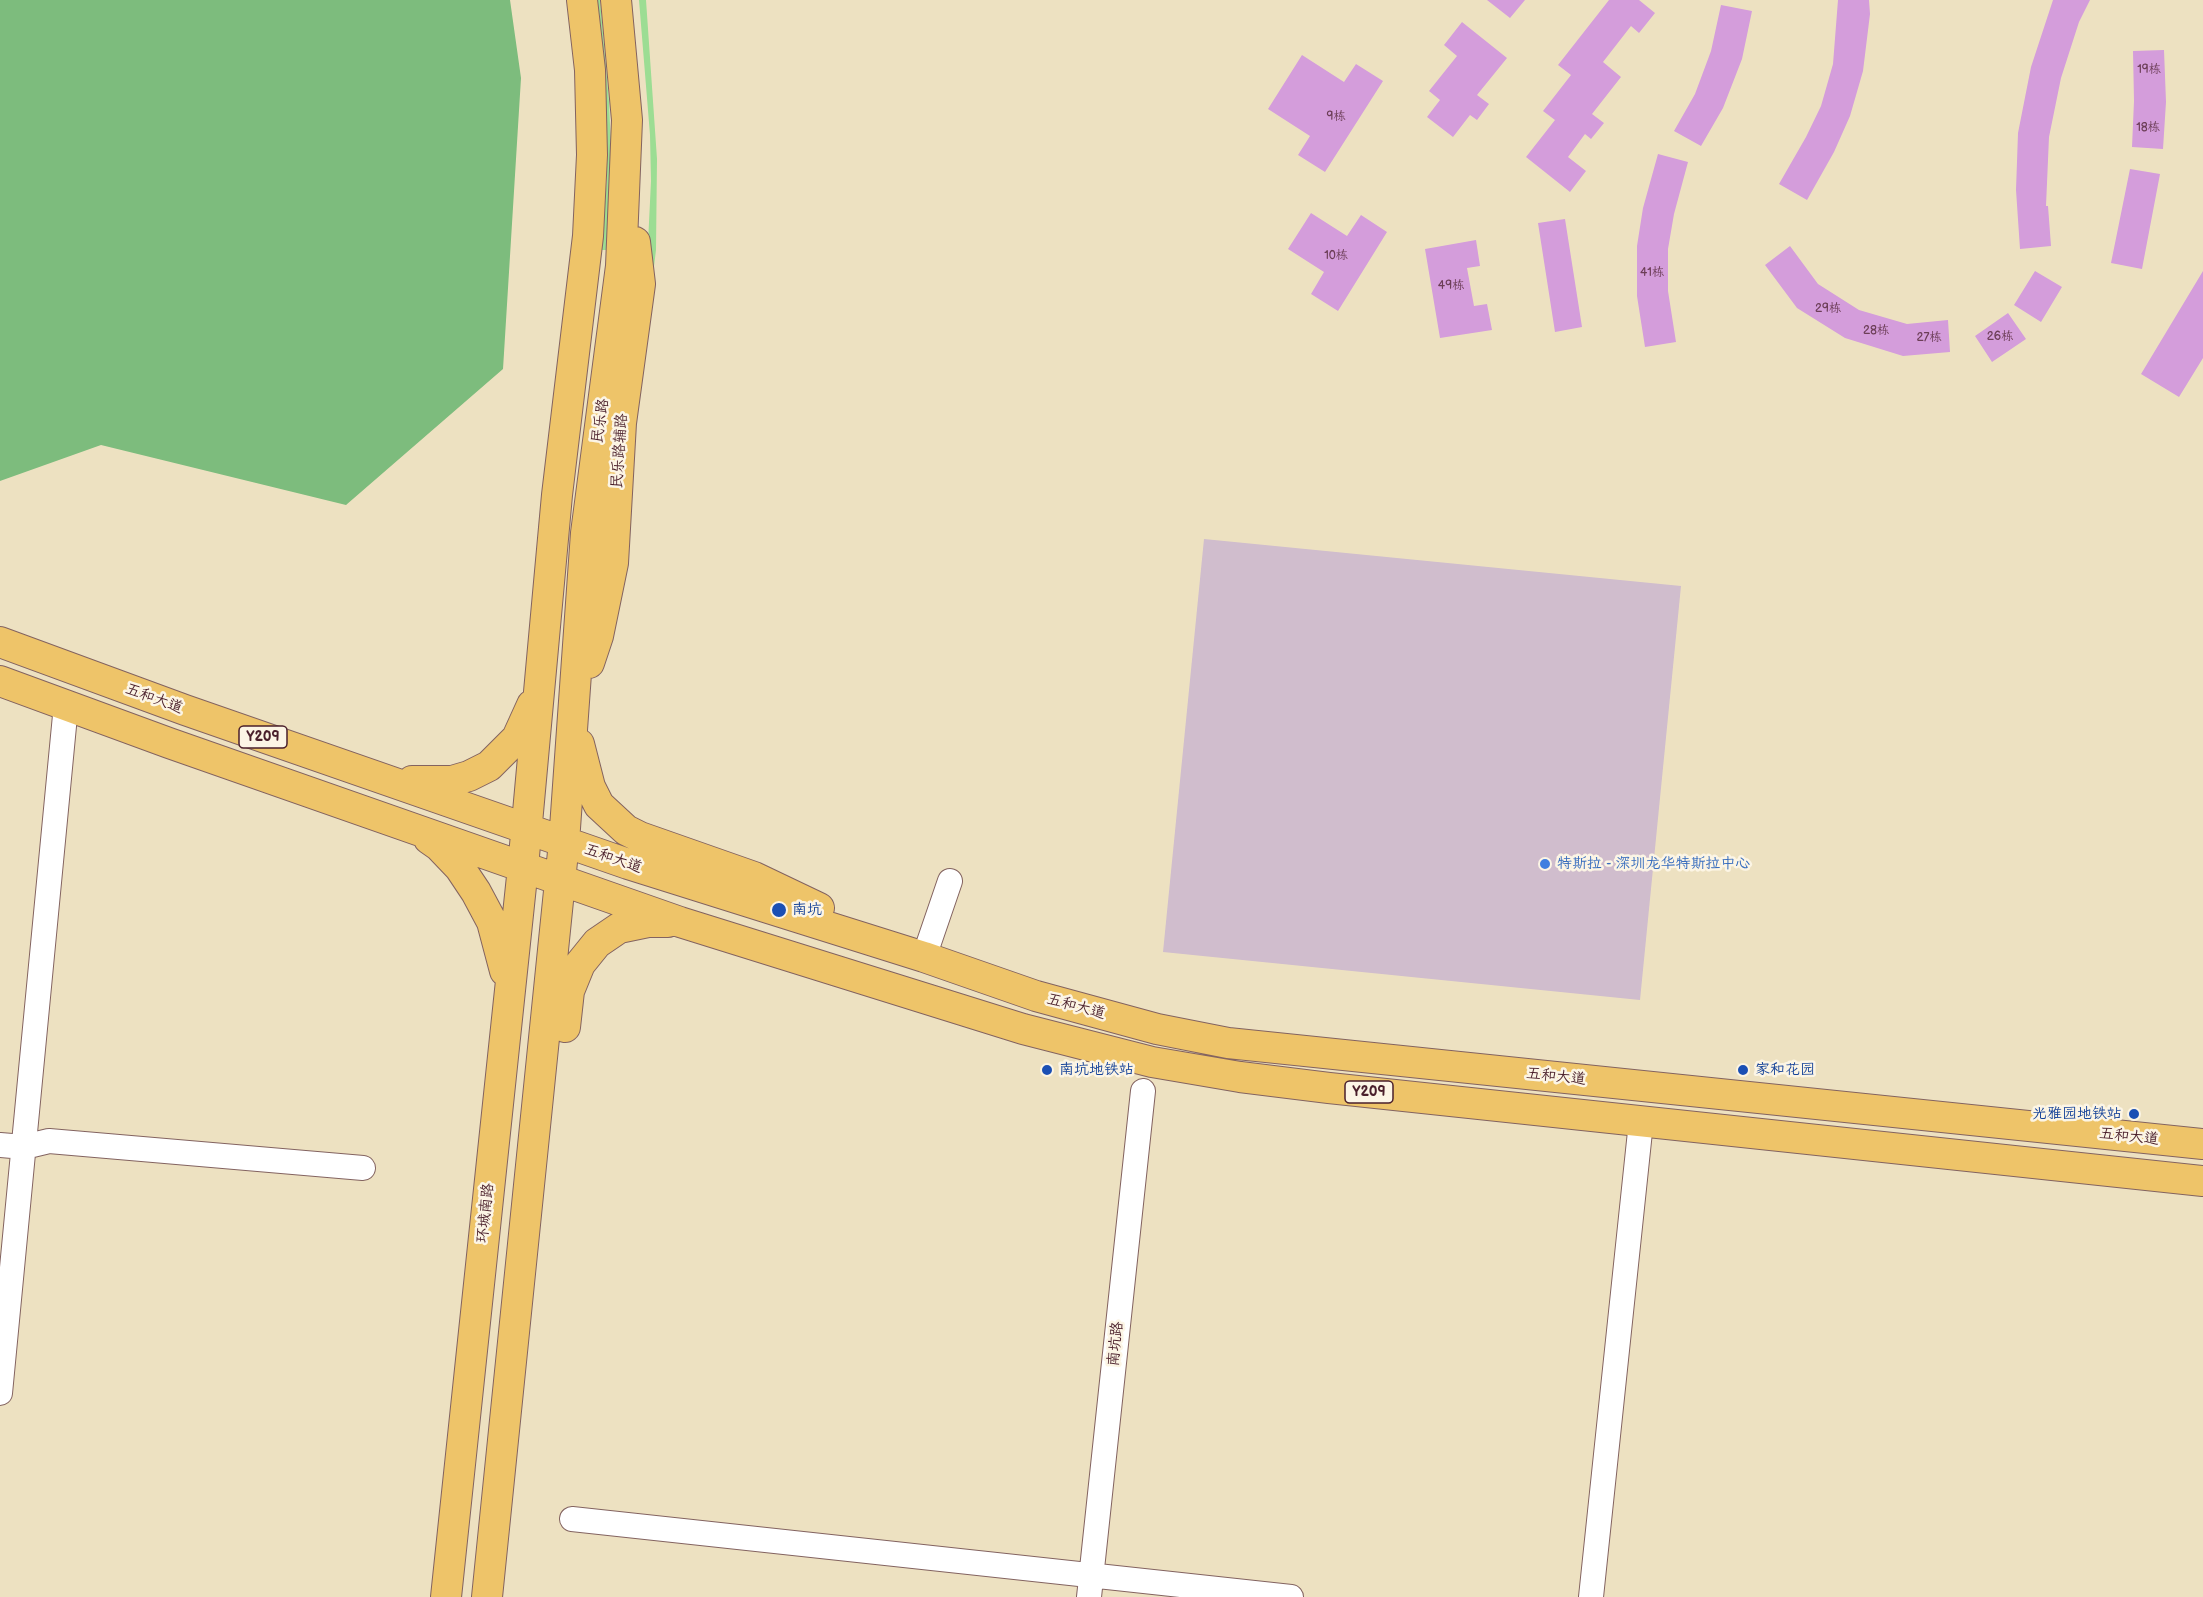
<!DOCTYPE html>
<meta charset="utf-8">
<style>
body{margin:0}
canvas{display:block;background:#ede1c1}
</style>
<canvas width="2203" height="1597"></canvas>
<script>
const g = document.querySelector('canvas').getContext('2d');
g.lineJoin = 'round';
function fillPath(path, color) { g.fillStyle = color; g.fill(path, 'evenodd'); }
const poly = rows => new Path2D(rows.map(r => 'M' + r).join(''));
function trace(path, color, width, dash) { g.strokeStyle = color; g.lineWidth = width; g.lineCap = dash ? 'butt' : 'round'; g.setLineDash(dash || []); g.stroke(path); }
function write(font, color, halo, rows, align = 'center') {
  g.font = font + ' "Balsamiq Sans","LXGW WenKai TC",sans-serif'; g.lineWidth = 5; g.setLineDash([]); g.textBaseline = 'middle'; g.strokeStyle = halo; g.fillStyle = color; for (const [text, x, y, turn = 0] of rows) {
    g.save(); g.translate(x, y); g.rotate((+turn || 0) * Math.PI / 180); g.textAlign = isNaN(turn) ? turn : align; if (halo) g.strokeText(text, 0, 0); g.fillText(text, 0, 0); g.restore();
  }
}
fillPath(poly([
 [1204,539,1681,586,1640,1000,1163,952]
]), '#d0bdcd');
fillPath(poly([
 [595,0,600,0,609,102,611,147,609,214,606,250,601,250,607,177,606,132],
 [639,0,646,0,657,159,656,250,649,307,646,284,651,181,650,135]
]), '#9cdd93');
fillPath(poly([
 [0,0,510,0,521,78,503,369,346,505,101,445,0,481]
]), '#7dbc7d');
fillPath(poly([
 [1487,0,1525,0,1510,18],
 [1609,0,1639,0,1655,13,1639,33,1631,26,1603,62,1621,77,1592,114,1604,123,1591,139,1585,134,1568,157,1586,171,1570,192,1526,157,1555,120,1543,111,1571,75,1558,65],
 [1838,0,1869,0,1870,14,1863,71,1850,116,1834,152,1807,200,1779,184,1806,137,1821,106,1833,64],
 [2053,0,2090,0,2079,22,2061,78,2049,137,2046,206,2048,206,2051,246,2020,249,2016,190,2018,133,2031,67],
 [1721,5,1752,11,1742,59,1723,108,1701,146,1674,131,1695,94,1711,51],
 [1462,22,1507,58,1477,95,1489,104,1477,120,1470,115,1453,137,1427,117,1440,100,1429,91,1457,56,1444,45],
 [2164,50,2166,102,2163,149,2132,147,2134,101,2133,51],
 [1302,55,1344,82,1356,64,1383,81,1325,172,1298,155,1310,136,1268,109],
 [1658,154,1688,162,1674,214,1668,249,1668,291,1676,342,1645,347,1637,296,1637,246,1643,208],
 [2130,169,2160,174,2142,269,2111,263],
 [1311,213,1347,236,1361,215,1387,232,1338,311,1311,294,1324,272,1288,249],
 [1565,219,1582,327,1555,332,1538,223],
 [1476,240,1480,266,1467,268,1474,306,1487,304,1492,330,1440,338,1425,249],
 [1790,246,1818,284,1859,310,1907,324,1948,320,1950,352,1903,356,1845,338,1797,308,1765,265],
 [2035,271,2062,287,2041,322,2014,305],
 [2203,271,2203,358,2179,397,2141,374],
 [2008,313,2026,339,1992,362,1975,336]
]), '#d49ddb');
const minor = poly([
 [924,957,950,881],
 [0,1145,24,1147,49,1141,363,1168],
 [0,1393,66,705],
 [572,1519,1291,1597],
 [1089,1597,1143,1091],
 [1591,1597,1641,1122]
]);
const major = poly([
 [0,642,185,710,628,864,924,957,1036,996,1157,1029,1228,1043,2203,1144],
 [589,663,598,636,613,563,621,423,640,284,635,242],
 [0,681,169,743,680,922,1023,1029,1152,1062,1240,1077,1329,1088,2203,1181],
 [579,744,590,787,599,805,626,830,640,837,754,877,819,908],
 [412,781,452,781,469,776,489,766,517,738,532,705],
 [429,839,439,846,460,868,476,892,492,922,505,971],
 [565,1027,569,991,580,964,597,943,619,928,648,922,668,922],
 [446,1597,523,867,557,495,588,236,592,155,590,70,582,0],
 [487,1597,564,842,586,533,621,266,627,120,616,0]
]);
trace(minor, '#836360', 26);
trace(major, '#836360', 32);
trace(minor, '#fff', 24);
trace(major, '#eec469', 30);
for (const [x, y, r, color] of [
 [1545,864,6,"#3f7fe0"],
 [779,910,8,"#1a4fb4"],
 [1047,1070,6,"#1a4fb4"],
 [1743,1070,6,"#1a4fb4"],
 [2134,1114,6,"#1a4fb4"]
]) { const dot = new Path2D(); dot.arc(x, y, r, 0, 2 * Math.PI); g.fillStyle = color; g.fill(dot); trace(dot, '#fcf5e5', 2); }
write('12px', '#6c3e57', null, [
 ["19栋",2149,70],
 ["9栋",1336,117],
 ["18栋",2148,128],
 ["10栋",1336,256],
 ["41栋",1652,273],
 ["49栋",1451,286],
 ["29栋",1828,309],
 ["28栋",1876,331],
 ["26栋",2000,337],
 ["27栋",1929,338]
]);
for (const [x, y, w] of [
 [263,737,48],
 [1369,1092,48]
]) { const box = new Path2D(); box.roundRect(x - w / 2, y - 11, w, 22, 4.5); g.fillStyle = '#fcf5e5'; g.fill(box); trace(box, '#4a1f2b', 1.5); }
write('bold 14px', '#4a1f2b', null, [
 ["Y209",263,737],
 ["Y209",1369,1092]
]);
write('15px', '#4a1f2b', '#fcf5e5', [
 ["民乐路",601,421,-82],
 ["民乐路辅路",620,451,-86],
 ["五和大道",154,699,20],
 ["五和大道",613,859,19],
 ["五和大道",1076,1007,15],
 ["五和大道",1556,1077,6],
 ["五和大道",2129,1137,6],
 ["环城南路",486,1213,-84],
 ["南坑路",1116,1344,-84]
]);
write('15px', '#366cbe', '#fcf5e5', [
 ["特斯拉 - 深圳龙华特斯拉中心",1557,864]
], 'left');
write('15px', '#164399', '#fcf5e5', [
 ["南坑",792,910],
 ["南坑地铁站",1059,1070],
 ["家和花园",1755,1070],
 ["光雅园地铁站",2122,1114,"right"]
], 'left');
</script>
